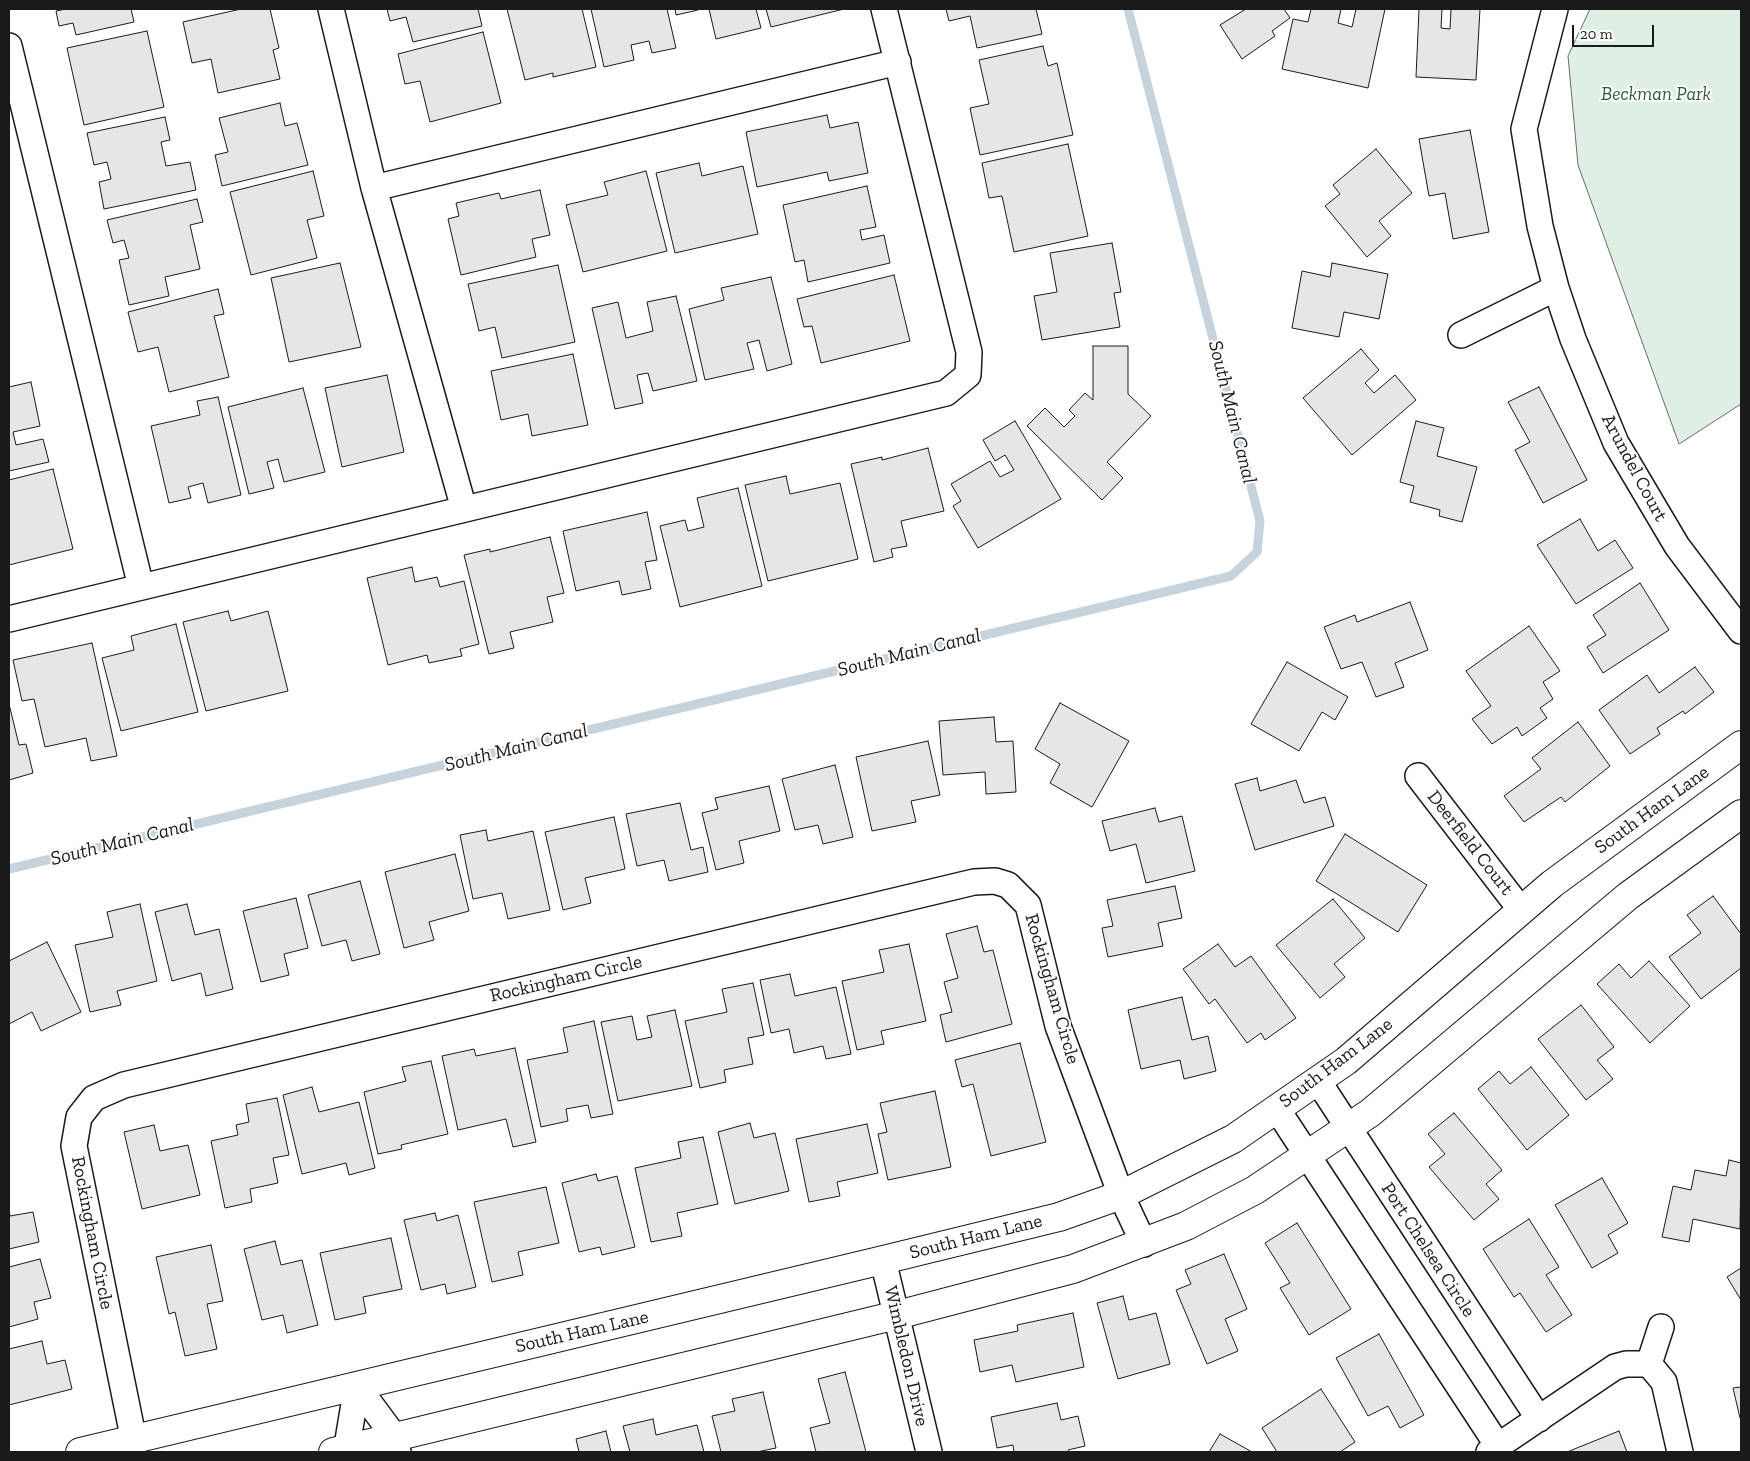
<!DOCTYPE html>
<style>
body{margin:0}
#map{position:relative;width:1750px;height:1461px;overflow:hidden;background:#fff;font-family:"Zilla Slab",serif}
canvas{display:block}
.frame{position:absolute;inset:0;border:10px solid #1a1a1a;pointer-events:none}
.scale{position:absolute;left:1572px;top:25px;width:82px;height:22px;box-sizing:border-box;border:2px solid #1a1a1a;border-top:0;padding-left:6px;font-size:15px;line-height:18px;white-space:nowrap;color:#1a1a1a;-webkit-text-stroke:4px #fff;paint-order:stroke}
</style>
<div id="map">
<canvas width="1750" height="1461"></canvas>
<div class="frame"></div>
<div class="scale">20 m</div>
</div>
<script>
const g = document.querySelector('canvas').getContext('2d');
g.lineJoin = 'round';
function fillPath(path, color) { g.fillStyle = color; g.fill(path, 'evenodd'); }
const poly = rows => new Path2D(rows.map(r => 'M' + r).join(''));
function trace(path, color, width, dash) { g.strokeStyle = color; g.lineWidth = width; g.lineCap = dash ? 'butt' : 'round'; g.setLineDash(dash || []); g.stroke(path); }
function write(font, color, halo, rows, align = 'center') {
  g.font = font + ' "Zilla Slab",serif'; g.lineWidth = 4; g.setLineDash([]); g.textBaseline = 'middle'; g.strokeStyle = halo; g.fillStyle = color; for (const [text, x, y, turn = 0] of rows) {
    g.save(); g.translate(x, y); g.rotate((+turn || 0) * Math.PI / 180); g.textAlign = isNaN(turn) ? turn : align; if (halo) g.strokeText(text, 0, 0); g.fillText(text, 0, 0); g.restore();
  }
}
const green = poly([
 [1590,9,1741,9,1741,404,1679,444,1578,165,1568,56,1590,9]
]);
fillPath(green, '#e0efe3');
trace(green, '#6a6a6a', 1);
trace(poly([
 [9,869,1231,576,1257,552,1260,521,1128,9]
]), '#c6d2dc', 9);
const building = poly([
 [66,9,131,9,134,22,76,35,73,23,59,26,56,11,66,9],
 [241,9,270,9,279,48,273,50,280,79,218,93,211,59,192,63,183,22,241,9],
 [387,9,478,9,482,26,413,42,406,17,390,21,387,9],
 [507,9,582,9,596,67,553,77,553,73,525,80,507,9],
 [591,9,667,9,676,48,652,53,649,41,631,45,634,60,604,67,591,9],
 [675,9,698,9,698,10,676,15,675,9],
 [709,9,756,9,761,28,716,39,709,9],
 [766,9,844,9,771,27,766,9],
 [946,9,1036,9,1042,34,977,48,970,16,949,21,946,9],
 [1246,9,1284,9,1290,18,1272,31,1275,36,1242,59,1220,25,1246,9],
 [1311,9,1341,9,1338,23,1352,27,1356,9,1385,9,1368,88,1282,69,1293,19,1308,22,1311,9],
 [1419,9,1442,9,1441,28,1450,29,1451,9,1480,9,1476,80,1416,77,1419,9],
 [147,31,164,107,84,125,67,48,147,31],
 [483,32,501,103,430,122,420,81,405,84,398,54,483,32],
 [1043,46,1048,66,1057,63,1073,135,980,155,970,108,989,104,979,60,1043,46],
 [280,103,285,126,297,123,308,165,222,186,215,155,228,152,219,118,280,103],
 [827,115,830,128,858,122,868,173,829,181,827,172,757,187,746,132,827,115],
 [165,117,170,140,161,142,166,166,190,162,196,190,104,209,99,182,111,179,107,162,94,165,87,133,165,117],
 [1470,130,1489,232,1453,239,1445,193,1429,196,1419,139,1470,130],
 [1068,144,1088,236,1014,252,1002,196,989,198,982,163,1068,144],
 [1376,149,1412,193,1379,221,1391,236,1367,257,1325,206,1340,194,1333,185,1376,149],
 [699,163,702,176,743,166,758,234,675,253,656,173,699,163],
 [313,171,324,216,307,220,317,258,251,275,230,192,313,171],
 [646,171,667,251,583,272,566,205,608,195,604,182,646,171],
 [867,186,876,227,860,230,862,240,884,235,890,263,808,282,804,260,795,262,783,205,867,186],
 [540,190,550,235,532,239,536,257,461,275,448,219,459,216,456,203,499,193,501,199,540,190],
 [197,199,203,222,190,225,200,269,165,277,169,296,129,305,119,260,129,258,124,240,113,243,107,220,197,199],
 [1112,243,1121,292,1114,293,1120,327,1042,340,1034,296,1057,292,1050,253,1112,243],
 [340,263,361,347,289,362,271,278,340,263],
 [1332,263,1388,274,1379,319,1344,312,1339,337,1292,328,1302,271,1330,277,1332,263],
 [558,265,575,342,502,358,495,327,479,331,468,284,558,265],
 [894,275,910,341,821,363,812,326,804,327,797,299,894,275],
 [771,277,792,364,767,371,759,340,747,343,754,369,705,380,689,309,724,300,721,288,771,277],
 [218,289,224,314,214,316,229,377,169,392,158,347,138,352,128,312,218,289],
 [676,296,697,381,653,391,648,373,637,375,643,403,615,409,592,308,618,302,626,338,653,331,647,302,676,296],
 [1093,346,1128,346,1128,394,1151,416,1107,462,1123,478,1102,500,1027,426,1045,408,1064,427,1075,416,1069,410,1085,393,1093,400,1093,346],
 [1361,349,1379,370,1365,383,1374,393,1395,375,1416,400,1352,455,1303,398,1361,349],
 [573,354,588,425,532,436,528,414,501,420,491,371,573,354],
 [387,375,404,452,342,467,325,388,387,375],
 [31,382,40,426,13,432,16,445,43,439,49,462,9,471,9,387,31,382],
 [1539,387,1587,480,1543,503,1515,450,1530,442,1508,402,1539,387],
 [303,388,325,472,284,482,278,459,267,462,274,488,249,494,228,407,303,388],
 [218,397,241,495,208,503,203,483,188,487,191,498,169,503,151,426,200,415,197,401,218,397],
 [1015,421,1061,499,978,548,953,506,961,501,951,484,990,461,1000,477,1014,470,1005,455,995,461,983,440,1015,421],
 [1416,421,1444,428,1437,456,1477,467,1462,522,1439,516,1440,510,1410,502,1414,486,1400,482,1416,421],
 [928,448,944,511,901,521,907,546,891,549,893,557,874,562,851,464,882,457,882,460,928,448],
 [53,469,73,549,9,565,9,480,53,469],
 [786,476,790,494,840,483,858,559,768,581,745,485,786,476],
 [738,488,762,586,680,607,660,526,685,520,688,531,704,527,697,498,738,488],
 [647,512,657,560,645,562,651,589,622,595,619,581,576,591,563,531,647,512],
 [1580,519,1598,551,1615,540,1633,568,1576,604,1537,545,1580,519],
 [550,537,564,593,547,597,553,622,510,632,514,648,489,654,464,555,490,549,490,552,550,537],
 [412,567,415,582,437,577,440,587,464,581,479,644,460,649,462,656,429,663,427,655,388,665,367,578,412,567],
 [1640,583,1669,630,1603,673,1587,647,1606,635,1593,615,1640,583],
 [1410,602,1428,650,1395,663,1404,687,1376,697,1362,662,1341,669,1324,627,1355,615,1357,622,1410,602],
 [228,611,231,621,268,611,288,691,206,711,183,622,228,611],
 [176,624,198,712,121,731,102,658,134,650,131,636,176,624],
 [1529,626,1560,671,1543,682,1553,699,1540,708,1547,718,1522,736,1517,727,1492,744,1472,719,1491,706,1466,671,1529,626],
 [92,643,117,756,91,761,86,738,45,747,34,699,22,701,13,660,92,643],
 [1287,662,1348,697,1335,720,1322,712,1299,751,1251,724,1287,662],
 [1695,667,1714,692,1685,714,1683,711,1657,728,1660,734,1630,754,1599,710,1647,675,1659,693,1695,667],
 [1060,703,1129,741,1092,807,1050,783,1060,764,1035,749,1060,703],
 [9,704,19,745,26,744,33,773,9,780,9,704],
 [994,717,996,742,1013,741,1016,792,986,794,985,772,943,775,939,721,994,717],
 [1578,722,1610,766,1565,802,1561,797,1524,822,1504,796,1541,769,1532,758,1578,722],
 [928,741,940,795,911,801,916,822,872,831,856,757,928,741],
 [835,765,853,837,823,844,818,825,795,830,782,779,835,765],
 [1257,778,1260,791,1296,780,1304,803,1325,797,1334,826,1255,850,1235,784,1257,778],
 [769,786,780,831,739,841,744,863,716,870,702,813,718,809,715,798,769,786],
 [680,803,691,850,703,847,708,872,669,881,664,860,637,866,626,814,680,803],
 [1155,808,1159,822,1182,816,1195,871,1146,883,1136,844,1110,851,1102,821,1155,808],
 [614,817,625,869,585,878,591,903,563,910,545,832,614,817],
 [486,830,488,841,533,831,550,910,508,919,502,893,473,899,460,835,486,830],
 [1345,834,1427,885,1398,932,1316,881,1345,834],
 [455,854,469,911,429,922,434,940,404,948,385,872,455,854],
 [360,881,380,954,352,961,346,940,322,946,308,895,360,881],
 [1175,886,1182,918,1158,923,1163,946,1108,957,1102,928,1113,926,1107,900,1175,886],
 [1713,896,1741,934,1741,968,1701,999,1669,957,1701,933,1687,915,1713,896],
 [296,898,308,948,284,954,289,975,261,982,243,911,296,898],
 [1333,899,1365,938,1334,964,1345,977,1320,998,1276,945,1333,899],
 [140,904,157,981,117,991,121,1005,90,1012,75,945,113,937,107,912,140,904],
 [187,904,195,935,219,929,233,989,206,996,201,973,172,981,155,912,187,904],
 [977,926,984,952,993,950,1012,1024,946,1042,940,1015,952,1012,944,982,958,978,946,934,977,926],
 [47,942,81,1012,41,1031,32,1012,9,1024,9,961,47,942],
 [909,944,926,1021,881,1031,884,1044,857,1050,842,981,884,972,879,950,909,944],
 [1218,944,1235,967,1251,956,1296,1018,1265,1040,1261,1033,1247,1043,1215,999,1209,1004,1183,969,1218,944],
 [1649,961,1690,1006,1650,1043,1597,984,1619,964,1631,978,1649,961],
 [790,974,795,996,836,987,851,1054,826,1059,823,1046,794,1053,789,1029,771,1033,760,980,790,974],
 [753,983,764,1035,748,1038,753,1064,724,1070,726,1082,700,1088,685,1021,727,1012,722,989,753,983],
 [1182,997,1192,1040,1208,1036,1216,1071,1184,1079,1180,1060,1141,1069,1128,1010,1182,997],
 [1581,1005,1614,1047,1597,1060,1613,1079,1586,1100,1538,1039,1581,1005],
 [675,1010,692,1086,618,1101,601,1022,632,1016,637,1040,652,1037,647,1016,675,1010],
 [594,1021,613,1114,591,1118,588,1105,566,1109,568,1121,541,1127,527,1060,568,1052,563,1028,594,1021],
 [1020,1043,1046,1142,991,1156,973,1084,962,1087,955,1060,1020,1043],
 [515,1048,536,1142,513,1147,506,1119,458,1130,442,1056,474,1049,476,1056,515,1048],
 [431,1061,448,1134,401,1145,402,1149,378,1154,364,1092,406,1081,402,1067,431,1061],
 [1531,1067,1569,1115,1527,1150,1478,1089,1499,1071,1510,1084,1531,1067],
 [312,1087,319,1112,359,1102,375,1168,349,1175,346,1163,302,1174,283,1095,312,1087],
 [935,1091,951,1167,888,1180,878,1134,887,1132,880,1103,935,1091],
 [277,1098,289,1155,273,1158,278,1183,250,1189,252,1202,225,1208,211,1141,238,1135,236,1125,249,1122,246,1104,277,1098],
 [1454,1113,1502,1170,1486,1184,1499,1199,1474,1220,1429,1167,1445,1154,1428,1134,1454,1113],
 [750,1123,754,1138,775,1133,789,1191,735,1204,718,1132,750,1123],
 [867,1124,878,1173,837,1182,840,1196,809,1202,796,1139,867,1124],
 [154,1125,160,1151,188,1145,200,1195,142,1209,124,1132,154,1125],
 [703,1137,718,1204,677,1213,682,1236,651,1242,635,1168,681,1158,678,1142,703,1137],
 [1729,1160,1741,1163,1740,1229,1693,1219,1689,1242,1662,1237,1673,1186,1691,1190,1695,1170,1726,1176,1729,1160],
 [596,1174,598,1181,617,1176,635,1247,602,1255,600,1247,579,1252,562,1183,596,1174],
 [1602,1178,1628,1223,1608,1235,1618,1253,1592,1268,1555,1205,1602,1178],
 [546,1187,559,1243,518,1252,523,1275,492,1282,474,1202,546,1187],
 [9,1209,10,1216,33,1212,39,1242,9,1249,9,1209],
 [435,1213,437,1221,458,1215,476,1287,447,1294,445,1284,421,1290,404,1220,435,1213],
 [1529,1219,1559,1267,1546,1275,1572,1315,1546,1332,1520,1293,1514,1297,1483,1249,1529,1219],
 [1297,1223,1351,1309,1309,1335,1280,1288,1290,1283,1265,1243,1297,1223],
 [391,1238,402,1289,363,1297,366,1313,335,1320,320,1253,391,1238],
 [275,1241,281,1265,302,1260,318,1325,287,1333,283,1315,262,1320,244,1249,275,1241],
 [211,1245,223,1301,207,1304,217,1349,185,1356,175,1312,169,1314,156,1257,211,1245],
 [1224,1254,1247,1309,1225,1319,1238,1351,1207,1364,1176,1290,1191,1284,1185,1270,1224,1254],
 [40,1259,51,1298,34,1302,38,1319,9,1327,9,1267,40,1259],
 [1741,1268,1741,1300,1727,1277,1741,1268],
 [1123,1296,1129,1320,1156,1313,1170,1364,1118,1379,1097,1303,1123,1296],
 [1073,1313,1084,1367,1016,1382,1012,1365,980,1372,974,1340,1018,1331,1017,1325,1073,1313],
 [1379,1334,1424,1415,1400,1428,1388,1406,1368,1416,1336,1358,1379,1334],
 [42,1341,47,1364,65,1360,72,1389,9,1405,9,1349,42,1341],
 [845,1372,866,1452,816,1452,810,1428,830,1423,818,1379,845,1372],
 [1741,1387,1741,1417,1740,1418,1733,1388,1741,1387],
 [1321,1389,1355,1442,1340,1452,1277,1452,1262,1428,1321,1389],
 [763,1392,776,1448,757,1452,721,1452,712,1416,735,1411,732,1399,763,1392],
 [1057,1403,1061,1420,1078,1416,1085,1446,1068,1450,1069,1452,1014,1452,1013,1445,997,1448,991,1417,1057,1403],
 [653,1419,656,1435,697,1425,704,1452,630,1452,623,1426,653,1419],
 [606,1431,611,1452,579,1452,576,1439,606,1431],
 [1619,1431,1627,1452,1567,1452,1619,1431],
 [1220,1434,1252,1452,1209,1452,1220,1434]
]);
fillPath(building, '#e6e6e6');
trace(building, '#1a1a1a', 1);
const minor = poly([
 [331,9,374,188,464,509],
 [1555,9,1524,129,1540,226,1556,288,1573,339,1616,443,1677,546,1741,631],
 [9,46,141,587],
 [374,188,898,62],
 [1461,335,1556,288],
 [9,619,946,393,968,375,969,352,884,9],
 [1418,776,1521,910],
 [1318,1081,1539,1419],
 [1277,1109,1498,1446],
 [883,1260,929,1452],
 [1649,1364,1661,1327],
 [357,1386,394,1436,398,1452],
 [134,1441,74,1146,79,1117,94,1098,124,1085,974,882,995,881,1008,885,1028,905,1058,1026,1121,1195,1144,1244],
 [346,1452,357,1386],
 [1489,1452,1615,1367,1626,1364,1649,1364,1664,1382,1680,1452]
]);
const secondary = poly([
 [80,1452,883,1260,1059,1217,1121,1195,1233,1139,1346,1061,1552,884,1741,745],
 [333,1452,897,1315,1073,1269,1186,1226,1255,1190,1370,1113,1628,896,1741,814]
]);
trace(minor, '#1a1a1a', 28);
trace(secondary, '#1a1a1a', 30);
trace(minor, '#fff', 25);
trace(secondary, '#fff', 28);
write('italic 19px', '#2b5a34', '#fff', [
 ["Beckman Park",1656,95]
]);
write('19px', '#1a1a1a', '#fff', [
 ["Arundel Court",1634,468,62],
 ["South Ham Lane",1652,810,-36],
 ["Deerfield Court",1470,843,52],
 ["Rockingham Circle",566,979,-13],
 ["Rockingham Circle",1052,989,74],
 ["South Ham Lane",1336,1063,-37],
 ["Rockingham Circle",92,1233,79],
 ["South Ham Lane",976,1237,-14],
 ["Port Chelsea Circle",1428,1250,57],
 ["South Ham Lane",582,1332,-13],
 ["Wimbledon Drive",906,1356,77]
]);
write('italic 20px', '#1a1a1a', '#fff', [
 ["South Main Canal",1232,412,76],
 ["South Main Canal",909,653,-14],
 ["South Main Canal",516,748,-14],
 ["South Main Canal",122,842,-14]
]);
</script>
